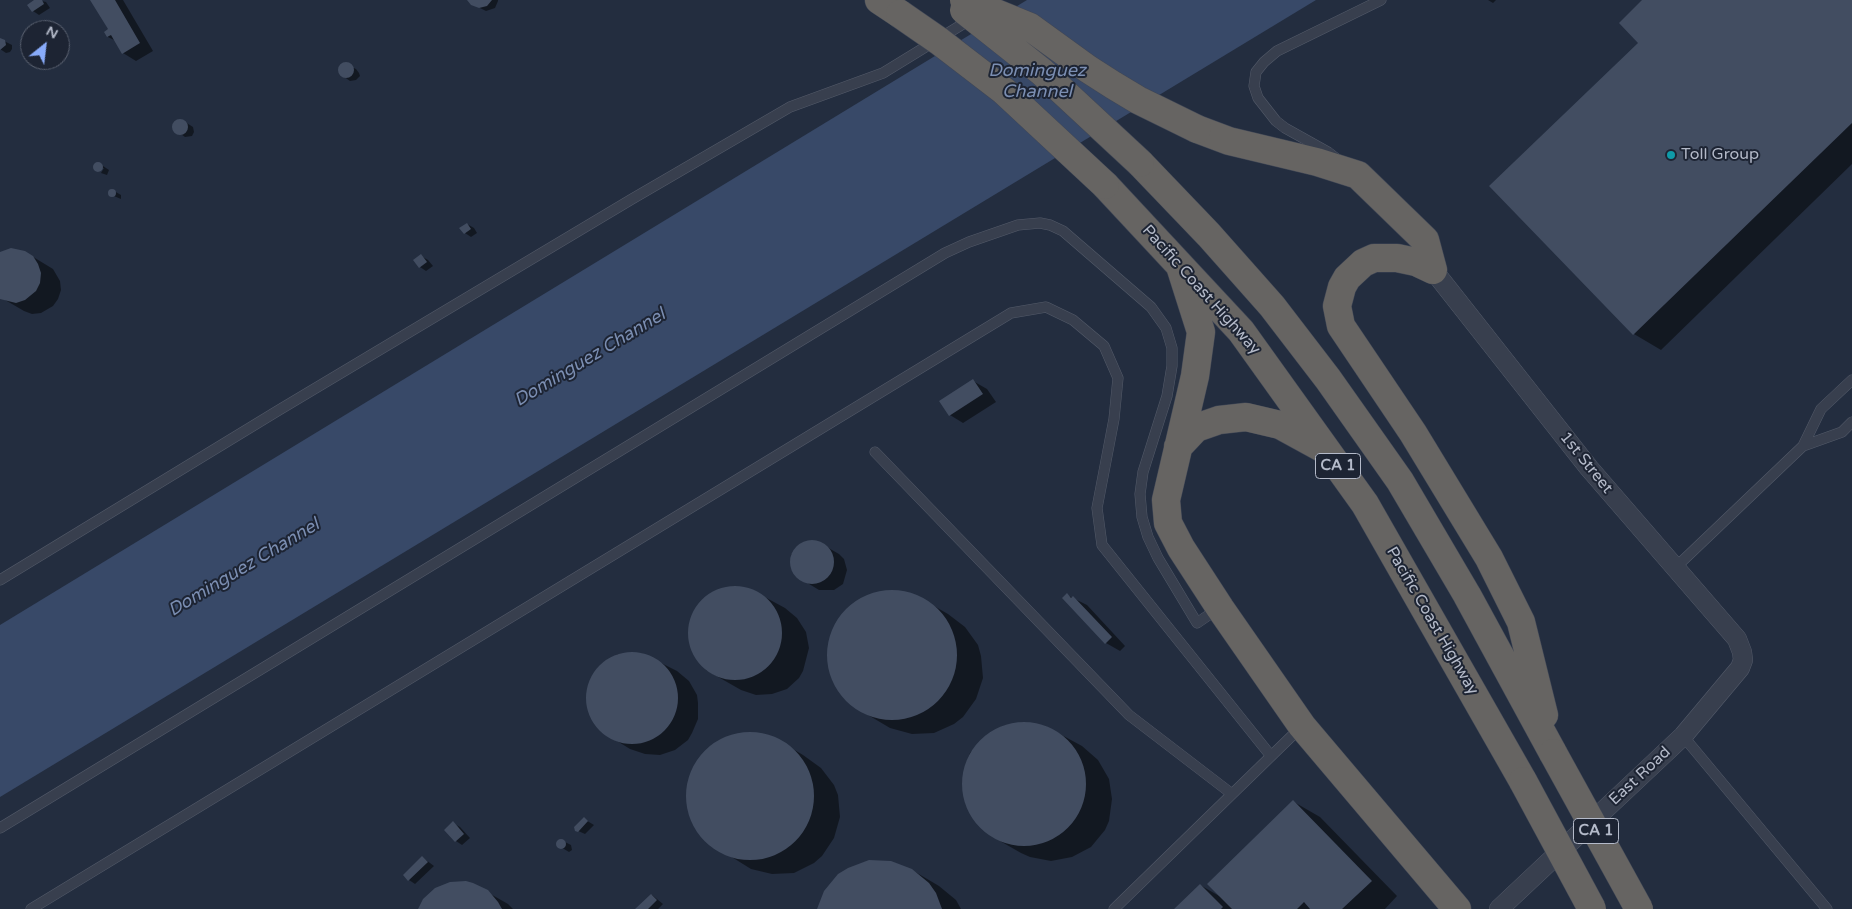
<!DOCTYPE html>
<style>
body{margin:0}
#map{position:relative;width:1852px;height:909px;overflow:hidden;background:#232d3f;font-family:"Varela Round",sans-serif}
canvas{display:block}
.north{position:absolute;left:20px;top:20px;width:50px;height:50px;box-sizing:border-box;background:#1d2433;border:1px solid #59606f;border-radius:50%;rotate:29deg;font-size:14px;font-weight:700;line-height:20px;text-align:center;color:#b4bac9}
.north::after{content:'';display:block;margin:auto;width:18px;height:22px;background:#88abfa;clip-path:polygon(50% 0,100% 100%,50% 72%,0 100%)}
</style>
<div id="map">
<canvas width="1852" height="909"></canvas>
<div class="north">N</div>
</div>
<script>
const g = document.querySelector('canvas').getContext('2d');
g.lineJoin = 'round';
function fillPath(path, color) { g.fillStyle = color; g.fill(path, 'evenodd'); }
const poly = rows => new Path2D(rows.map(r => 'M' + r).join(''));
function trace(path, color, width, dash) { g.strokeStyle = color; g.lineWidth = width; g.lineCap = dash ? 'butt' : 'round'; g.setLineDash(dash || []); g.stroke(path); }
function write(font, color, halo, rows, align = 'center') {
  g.font = font + ' "Varela Round",sans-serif'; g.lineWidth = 4; g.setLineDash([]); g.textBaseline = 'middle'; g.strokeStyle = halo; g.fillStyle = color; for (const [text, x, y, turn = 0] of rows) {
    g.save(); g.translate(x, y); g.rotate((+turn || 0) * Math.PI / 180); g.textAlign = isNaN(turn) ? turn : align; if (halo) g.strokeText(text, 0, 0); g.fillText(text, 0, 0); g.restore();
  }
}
fillPath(poly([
 [1027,0,1316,0,0,797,0,625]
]), '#384968');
fillPath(poly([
 [37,0,46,2,50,8,39,15,33,11],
 [92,0,123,0,153,51,136,61,123,53,116,41,108,37,109,30],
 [470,0,498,0,498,1,495,8,486,11,472,4],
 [1488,0,1496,0,1493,3],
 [1644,0,1852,0,1852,164,1661,350,1634,334,1491,186,1640,43],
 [0,39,12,45,12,49,10,52,6,53,0,49],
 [345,64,356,69,359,73,360,76,356,80,350,81,340,74,340,67],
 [182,120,193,127,194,132,192,136,185,137,174,129,176,122],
 [100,164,109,170,107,175,101,173,104,168,101,168,99,172,95,168,95,166],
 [110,191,114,191,121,195,121,199,109,194],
 [467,224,474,228,477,233,471,237,465,233],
 [25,252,53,269,60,281,61,290,58,299,53,306,41,313,32,314,24,311,0,297,0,253],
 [421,256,428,260,433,266,426,271,420,267,415,260],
 [973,381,987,389,996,402,963,423,950,415],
 [804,542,818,542,839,554,844,559,847,570,843,584,834,590,819,590,796,576,792,570,791,555,798,546],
 [734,586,750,589,785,608,797,618,806,632,809,648,803,671,799,678,787,689,772,694,756,695,741,690,706,670,696,657,690,642,689,626,694,611,704,598,718,590],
 [899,592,920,598,948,614,965,627,978,645,981,656,983,678,976,699,963,717,954,724,934,733,912,734,890,728,863,712,845,699,833,680,828,658,828,647,835,626,848,608,856,602,877,593],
 [1067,595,1087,605,1125,646,1120,651,1106,643],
 [641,653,677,671,689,681,697,695,698,703,698,719,692,733,688,740,675,750,660,755,645,754,630,749,609,736,597,726,589,712,587,696,588,689,594,674,604,662,618,654],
 [1024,722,1045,726,1082,746,1098,760,1109,779,1112,799,1109,821,1105,830,1091,847,1072,857,1051,861,1030,857,1021,853,993,837,977,823,966,805,962,784,966,763,970,753,984,737,1003,726],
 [744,734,755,734,776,739,803,755,821,768,834,785,838,795,840,817,834,838,822,856,814,863,794,873,772,874,751,869,706,841,693,823,687,802,687,791,693,770,705,752,723,740],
 [1294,802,1320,817,1397,896,1385,909,1176,909,1200,885,1221,897],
 [584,819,594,825,585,834,576,830],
 [453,823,460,827,470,838,462,845,456,841,446,830],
 [561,840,571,845,572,850,569,852,559,846,558,841],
 [422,857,434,866,415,884,409,880],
 [912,870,939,886,956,900,961,909,818,909],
 [487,892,508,904,513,909,420,909],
 [652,895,663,904,658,909,637,909]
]), '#0007');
fillPath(poly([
 [34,0,42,0,44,4,32,12,27,5],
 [90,0,115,0,140,43,122,54,111,35,107,37,104,32,108,29],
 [467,0,492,0,487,6,479,8,471,5],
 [1642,0,1852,0,1852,123,1633,335,1489,186,1638,43,1619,23],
 [0,38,5,40,6,45,0,50],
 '338 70a8 8 0 1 1 16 0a8 8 0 1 1-16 0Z',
 '172 127a8 8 0 1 1 16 0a8 8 0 1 1-16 0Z',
 '93 167a5 5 0 1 1 10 0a5 5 0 1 1-10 0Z',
 '108 193a4 4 0 1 1 8 0a4 4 0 1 1-8 0Z',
 [467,223,471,229,464,234,459,228],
 [11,248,25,251,33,256,38,264,41,273,40,283,36,291,25,300,16,303,0,299,0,252],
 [421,254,427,262,419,268,413,260],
 [973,379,983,394,949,416,939,401],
 '790 562a22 22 0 1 1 44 0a22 22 0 1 1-44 0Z',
 '688 633a47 47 0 1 1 94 0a47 47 0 1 1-94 0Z',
 '827 655a65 65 0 1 1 130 0a65 65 0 1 1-130 0Z',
 [1067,593,1071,598,1073,596,1112,637,1105,644,1062,598],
 '586 698a46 46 0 1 1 92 0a46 46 0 1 1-92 0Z',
 '962 784a62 62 0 1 1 124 0a62 62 0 1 1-124 0Z',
 '686 796a64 64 0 1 1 128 0a64 64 0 1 1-128 0Z',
 [1293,800,1372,881,1342,909,1310,909,1304,902,1297,909,1232,909,1207,884],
 [584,817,588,821,578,832,575,831,574,827],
 [453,821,464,834,455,842,444,830],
 '556 844a5 5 0 1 1 10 0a5 5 0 1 1-10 0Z',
 [422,856,428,862,408,881,403,875],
 [869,860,891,861,912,869,929,883,936,893,942,909,817,909,824,891,838,874,848,868],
 [466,881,473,883,488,890,498,902,502,909,418,909,423,899,435,888,450,882],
 [1200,884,1223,907,1221,909,1174,909],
 [651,894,657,900,648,909,635,909]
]), '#424d61');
const service = poly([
 [1337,159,1328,152,1285,128,1276,121,1258,98,1254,86,1256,72,1264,62,1277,51,1381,0],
 [1803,446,1842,432,1852,422],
 [875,452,1129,715,1232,794],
 [1675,568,1803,446,1821,409,1852,380],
 [0,580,279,410,632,199,790,107,883,73,971,19],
 [1683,736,1827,909],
 [0,828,945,253,969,242,1018,225,1040,223,1050,225,1063,231,1151,307,1166,328,1172,348,1172,366,1167,396,1143,472,1140,494,1142,517,1148,537,1158,558,1197,623,1219,608],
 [31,909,1011,313,1046,307,1073,320,1104,346,1118,378,1114,419,1097,508,1102,545,1271,756],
 [1114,909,1301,727]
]);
const minor = poly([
 [1433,270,1589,468,1737,639,1742,652,1743,660,1740,668,1683,736,1499,909]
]);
const trunk = poly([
 [879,0,900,14],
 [1197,129,1229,141,1317,162,1358,175,1425,240,1433,270],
 [1140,163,1209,235,1272,306,1328,379,1400,481,1467,595,1553,753],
 [1105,185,1241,331,1365,504,1523,781],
 [1180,266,1201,332,1195,376,1166,500,1168,523,1181,548,1220,608,1302,726,1457,909],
 [1433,270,1416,262,1397,258,1374,258,1363,263,1347,278,1342,287,1337,306,1341,326,1413,433,1489,558,1521,622,1544,715],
 [1178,447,1196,428,1219,420,1246,417,1280,425,1322,448]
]);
trace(service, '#535a69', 11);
trace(minor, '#535a69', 20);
trace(trunk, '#404756', 29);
trace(service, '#383f4e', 10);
trace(minor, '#383f4e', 19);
trace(trunk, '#666462', 28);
const trunkBridge = poly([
 [964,0,1030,27,1088,69,1113,85,1138,100,1197,129],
 [964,10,1042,72,1140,163],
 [900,14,939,41,1004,91,1105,185],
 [1553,753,1639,909],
 [1523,781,1592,909]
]);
trace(trunkBridge, '#404756', 29, []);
trace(trunkBridge, '#666462', 28);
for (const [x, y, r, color] of [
 [1671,155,5,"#0f9aa8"]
]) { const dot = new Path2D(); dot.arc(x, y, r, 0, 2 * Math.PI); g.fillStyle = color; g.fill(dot); trace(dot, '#1d2433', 2); }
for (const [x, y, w] of [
 [1338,466,45],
 [1596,831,45]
]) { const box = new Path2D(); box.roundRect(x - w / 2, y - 12.5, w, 25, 4); g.fillStyle = '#1d2433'; g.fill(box); trace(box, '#b4bac9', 1); }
write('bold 15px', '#b4bac9', null, [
 ["CA 1",1338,466],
 ["CA 1",1596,831]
]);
write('16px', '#b4bac9', '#1d2433', [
 ["Toll Group",1681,155]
], 'left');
write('16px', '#b4bac9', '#1d2433', [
 ["Pacific Coast Highway",1201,290,48],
 ["1st Street",1586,463,51],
 ["Pacific Coast Highway",1432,621,60],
 ["East Road",1640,776,-43]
]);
write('italic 18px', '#7b8eb2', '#1d2433', [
 ["Dominguez",1037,71],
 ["Channel",1037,92],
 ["Dominguez Channel",590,358,-31],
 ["Dominguez Channel",244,568,-31]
]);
</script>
